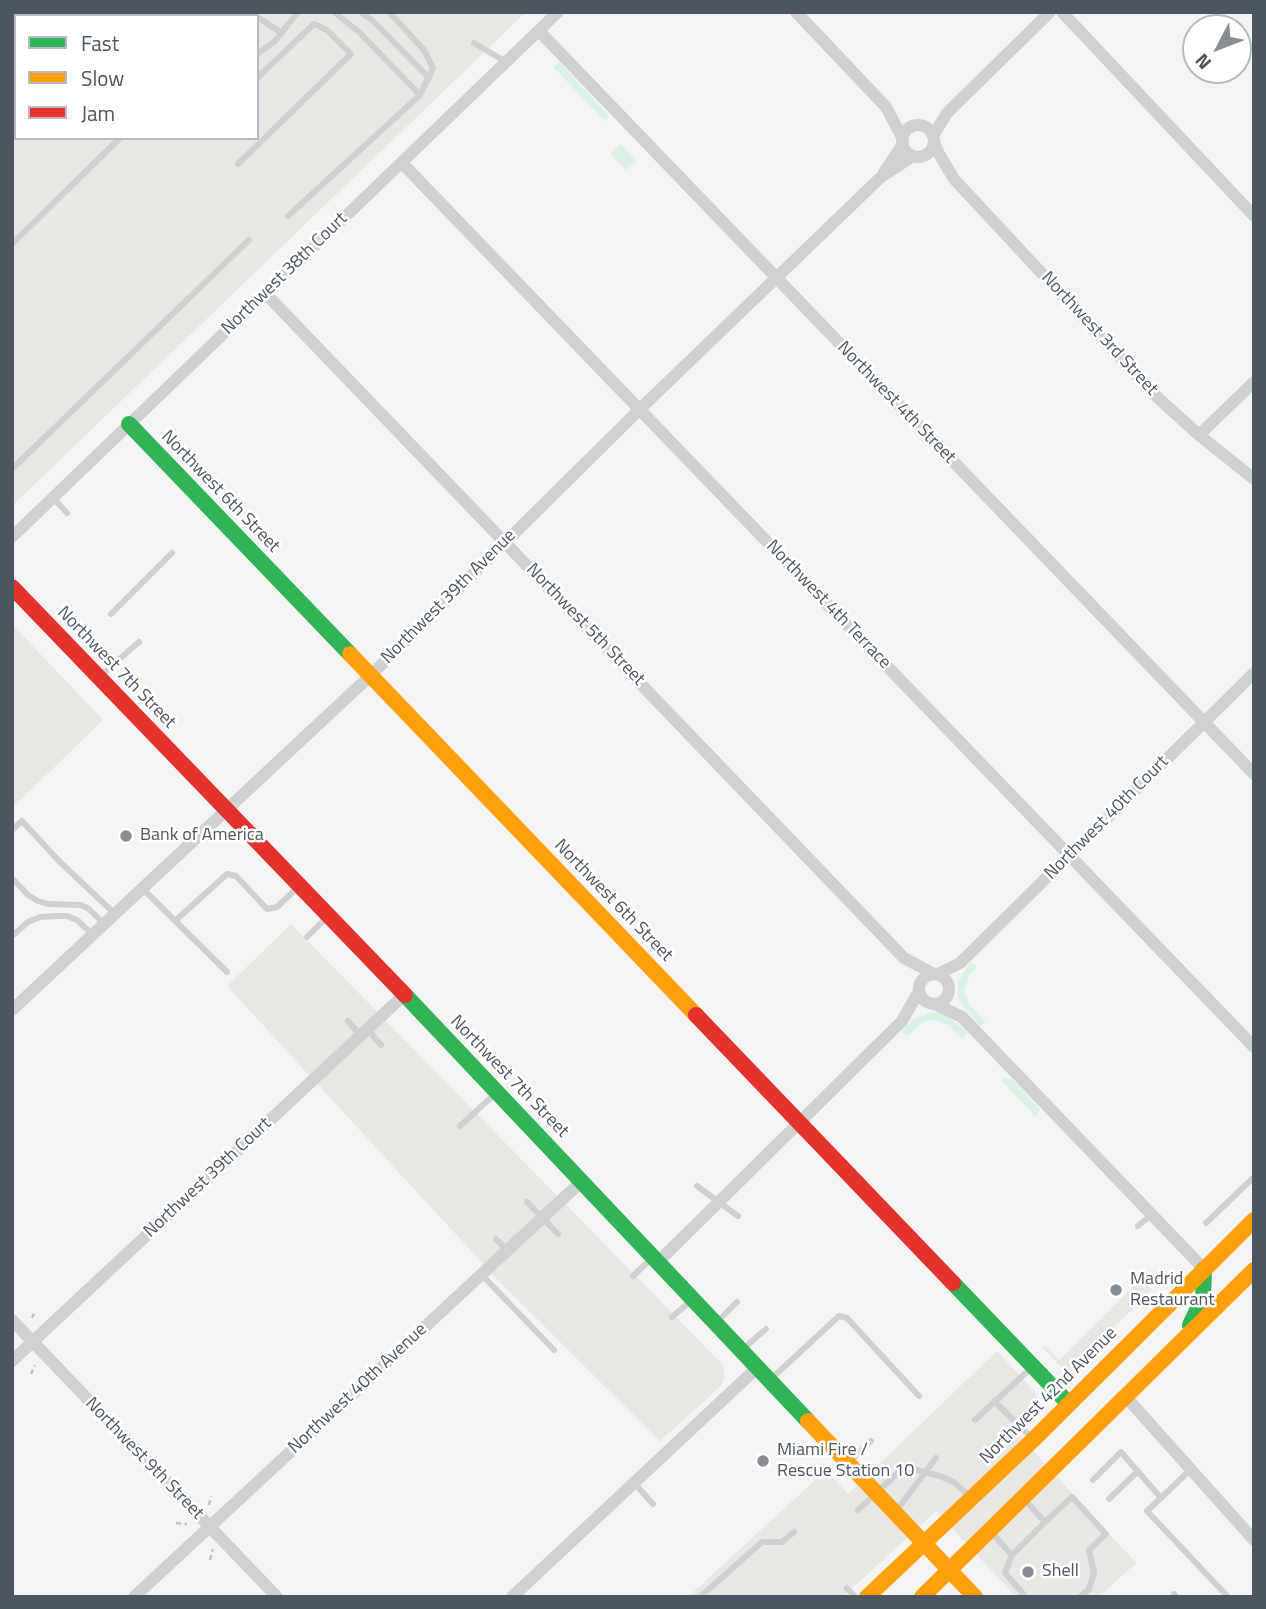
<!DOCTYPE html>
<style>
body{margin:0}
#map{position:relative;width:1266px;height:1609px;overflow:hidden;background:#f4f4f4;font-family:"Titillium Web",sans-serif}
canvas{display:block}
.frame{position:absolute;inset:0;border:14px solid #4a5661;pointer-events:none}
.legend{position:absolute;left:14px;top:14px;width:245px;height:126px;box-sizing:border-box;background:#fff;border:2px solid #b7bbc0;margin:0;padding:9px 12px;list-style:none;font-size:21px;color:#4a5661}
.legend li{display:flex;align-items:center;gap:14px;height:35px}
.legend b{width:35px;border:2px solid #b7bbc0}
.north{position:absolute;left:1182px;top:14px;width:70px;height:70px;box-sizing:border-box;background:#fff;border:2px solid #b7bbc0;border-radius:50%;rotate:228deg;font-size:19px;font-weight:700;line-height:28px;text-align:center;color:#4a5661}
.north::after{content:'';display:block;margin:auto;width:24px;height:32px;background:#868d94;clip-path:polygon(50% 0,100% 100%,50% 72%,0 100%)}
</style>
<div id="map">
<canvas width="1266" height="1609"></canvas>
<div class="frame"></div>
<ul class="legend">
<li><b style="height:9px;background:#30b455"></b>Fast</li>
<li><b style="height:9px;background:#ff9f0a"></b>Slow</li>
<li><b style="height:9px;background:#e5322d"></b>Jam</li>
</ul>
<div class="north">N</div>
</div>
<script>
const g = document.querySelector('canvas').getContext('2d');
g.lineJoin = 'round';
function fillPath(path, color) { g.fillStyle = color; g.fill(path, 'evenodd'); }
const poly = rows => new Path2D(rows.map(r => 'M' + r).join(''));
function trace(path, color, width, dash) { g.strokeStyle = color; g.lineWidth = width; g.lineCap = dash ? 'butt' : 'round'; g.setLineDash(dash || []); g.stroke(path); }
function write(font, color, halo, rows, align = 'center') {
  g.font = font + ' "Titillium Web",sans-serif'; g.lineWidth = 5; g.setLineDash([]); g.textBaseline = 'middle'; g.strokeStyle = halo; g.fillStyle = color; for (const [text, x, y, turn = 0] of rows) {
    g.save(); g.translate(x, y); g.rotate((+turn || 0) * Math.PI / 180); g.textAlign = isNaN(turn) ? turn : align; if (halo) g.strokeText(text, 0, 0); g.fillText(text, 0, 0); g.restore();
  }
}
fillPath(poly([
 [12,12,526,12,12,506],
 [16,16,257,16,257,138,16,138],
 [12,624,103,720,12,808],
 [291,924,723,1365,725,1376,721,1386,660,1441,498,1280,227,986],
 [1141,1279,1152,1290,1072,1369,1063,1369,1043,1348,1045,1346,1059,1360],
 [997,1351,1035,1392,1038,1404,1032,1418,1017,1433,1136,1563,1099,1597,1016,1597,936,1511,843,1597,688,1597,826,1470,848,1494]
]), '#e8e7e3');
fillPath(poly([
 [559,62,609,116,606,122,553,67],
 [621,144,637,161,626,170,610,154],
 [971,962,977,968,970,974,964,990,968,1003,986,1022,980,1026,961,1003,958,996,958,981],
 [931,1012,939,1012,950,1018,968,1033,962,1039,948,1025,934,1020,923,1022,907,1037,902,1031,914,1019],
 [1004,1078,1013,1080,1040,1109,1036,1117,1001,1080]
]), '#d9f2e3');
trace(poly([
 [32,1318,35,1311],
 [31,1374,35,1365],
 [209,1505,211,1496],
 [176,1523,187,1524],
 [210,1560,213,1549]
]), '#bcc7c4', 2.5, [5, 3.5]);
trace(poly([
 [71,12,75,16],
 [334,12,359,32,420,95],
 [361,12,373,21,429,78],
 [236,16,237,12],
 [257,17,282,33],
 [474,43,506,62],
 [257,54,275,41,298,12],
 [238,164,351,54,327,30,314,24,257,78],
 [288,216,420,95,433,68,424,50,389,12],
 [12,244,120,138],
 [12,469,249,240],
 [53,498,67,513],
 [111,614,172,553],
 [100,676,139,642],
 [12,830,22,821,59,861,115,914],
 [12,878,28,895,38,901,48,904,81,905,89,909,104,924],
 [142,888,227,972],
 [175,921,227,874,236,876,267,909,277,907,297,888],
 [12,936,28,922,40,917,56,916,67,916,77,920,92,934],
 [307,937,326,918],
 [348,1021,360,1035],
 [368,1030,381,1045],
 [460,1126,497,1092],
 [697,1186,738,1216],
 [527,1202,558,1234],
 [1206,1223,1254,1177],
 [1138,1226,1151,1215],
 [496,1239,507,1250],
 [481,1274,554,1350],
 [633,1276,652,1258],
 [672,1317,692,1300],
 [718,1321,737,1302],
 [744,1348,766,1329],
 [771,1379,839,1316,847,1318,919,1396],
 [994,1401,1032,1438],
 [975,1420,1031,1368],
 [851,1460,871,1441],
 [1093,1480,1121,1452,1161,1498,1190,1470],
 [635,1484,653,1504],
 [1161,1498,1147,1511,1228,1597],
 [1024,1499,1045,1522,1072,1497,1106,1534,1089,1550,1094,1573,1089,1589,1080,1597],
 [1109,1499,1138,1471],
 [858,1510,901,1470,911,1469,940,1476,955,1483,969,1496],
 [897,1510,936,1458],
 [991,1532,1012,1555,1005,1573,1026,1597],
 [1012,1555,1045,1522],
 [847,1588,855,1597],
 [1174,1594,1176,1597],
 [700,1597,762,1542,782,1542,794,1532]
]), '#ced0d2', 6);
trace(poly([
 [796,12,886,107,903,139],
 [1062,12,1254,216],
 [539,31,1254,774],
 '902 141a16 16 0 1 1 32 0a16 16 0 1 1-32 0Z',
 [933,136,947,113,1050,12],
 [934,141,938,152,954,179,1157,397,1199,435,1254,479],
 [402,163,1254,1047],
 [883,174,903,144],
 [265,293,904,958,932,973],
 [1199,435,1254,382],
 [12,537,558,12],
 '919 989a15 15 0 1 1 30 0a15 15 0 1 1-30 0Z',
 [938,974,960,963,1254,673],
 [937,1005,962,1017,1204,1269],
 [12,1010,371,675,640,409,881,177,913,156],
 [658,1262,902,1021,919,991],
 [12,1320,277,1597],
 [12,1361,404,995],
 [1126,1397,1254,1540],
 [134,1597,582,1181],
 [512,1597,759,1366]
]), '#ced0d2', 12);
trace(poly([
 [129,424,350,654],
 [405,995,808,1421],
 [953,1283,1069,1404],
 [1190,1325,1203,1298,1204,1269]
]), '#30b455', 16);
trace(poly([
 [350,654,696,1015],
 [808,1421,975,1597],
 [867,1597,1033,1440,1254,1220],
 [922,1597,1254,1270]
]), '#ff9f0a', 16);
trace(poly([
 [12,587,405,995],
 [696,1015,953,1283]
]), '#e5322d', 16);
for (const [x, y, r, color] of [
 [126,836,7,"#868d94"],
 [1116,1290,7,"#868d94"],
 [763,1461,7,"#868d94"],
 [1028,1572,7,"#868d94"]
]) { const dot = new Path2D(); dot.arc(x, y, r, 0, 2 * Math.PI); g.fillStyle = color; g.fill(dot); trace(dot, '#fff', 2.5); }
write('18px', '#4a5661', '#fff', [
 ["Northwest 38th Court",285,274,-44],
 ["Northwest 3rd Street",1099,334,47],
 ["Northwest 4th Street",896,403,46],
 ["Northwest 6th Street",220,492,46],
 ["Northwest 39th Avenue",449,597,-45],
 ["Northwest 4th Terrace",828,605,46],
 ["Northwest 5th Street",585,625,46],
 ["Northwest 7th Street",116,668,46],
 ["Northwest 40th Court",1107,818,-45],
 ["Northwest 6th Street",613,901,46],
 ["Northwest 7th Street",509,1077,46],
 ["Northwest 39th Court",208,1178,-43],
 ["Northwest 40th Avenue",358,1389,-43],
 ["Northwest 42nd Avenue",1049,1396,-45],
 ["Northwest 9th Street",144,1459,46]
]);
write('18px', '#4a5661', '#fff', [
 ["Bank of America",140,836],
 ["Madrid",1130,1280],
 ["Restaurant",1130,1301],
 ["Miami Fire /",777,1451],
 ["Rescue Station 10",777,1472],
 ["Shell",1042,1572]
], 'left');
</script>
